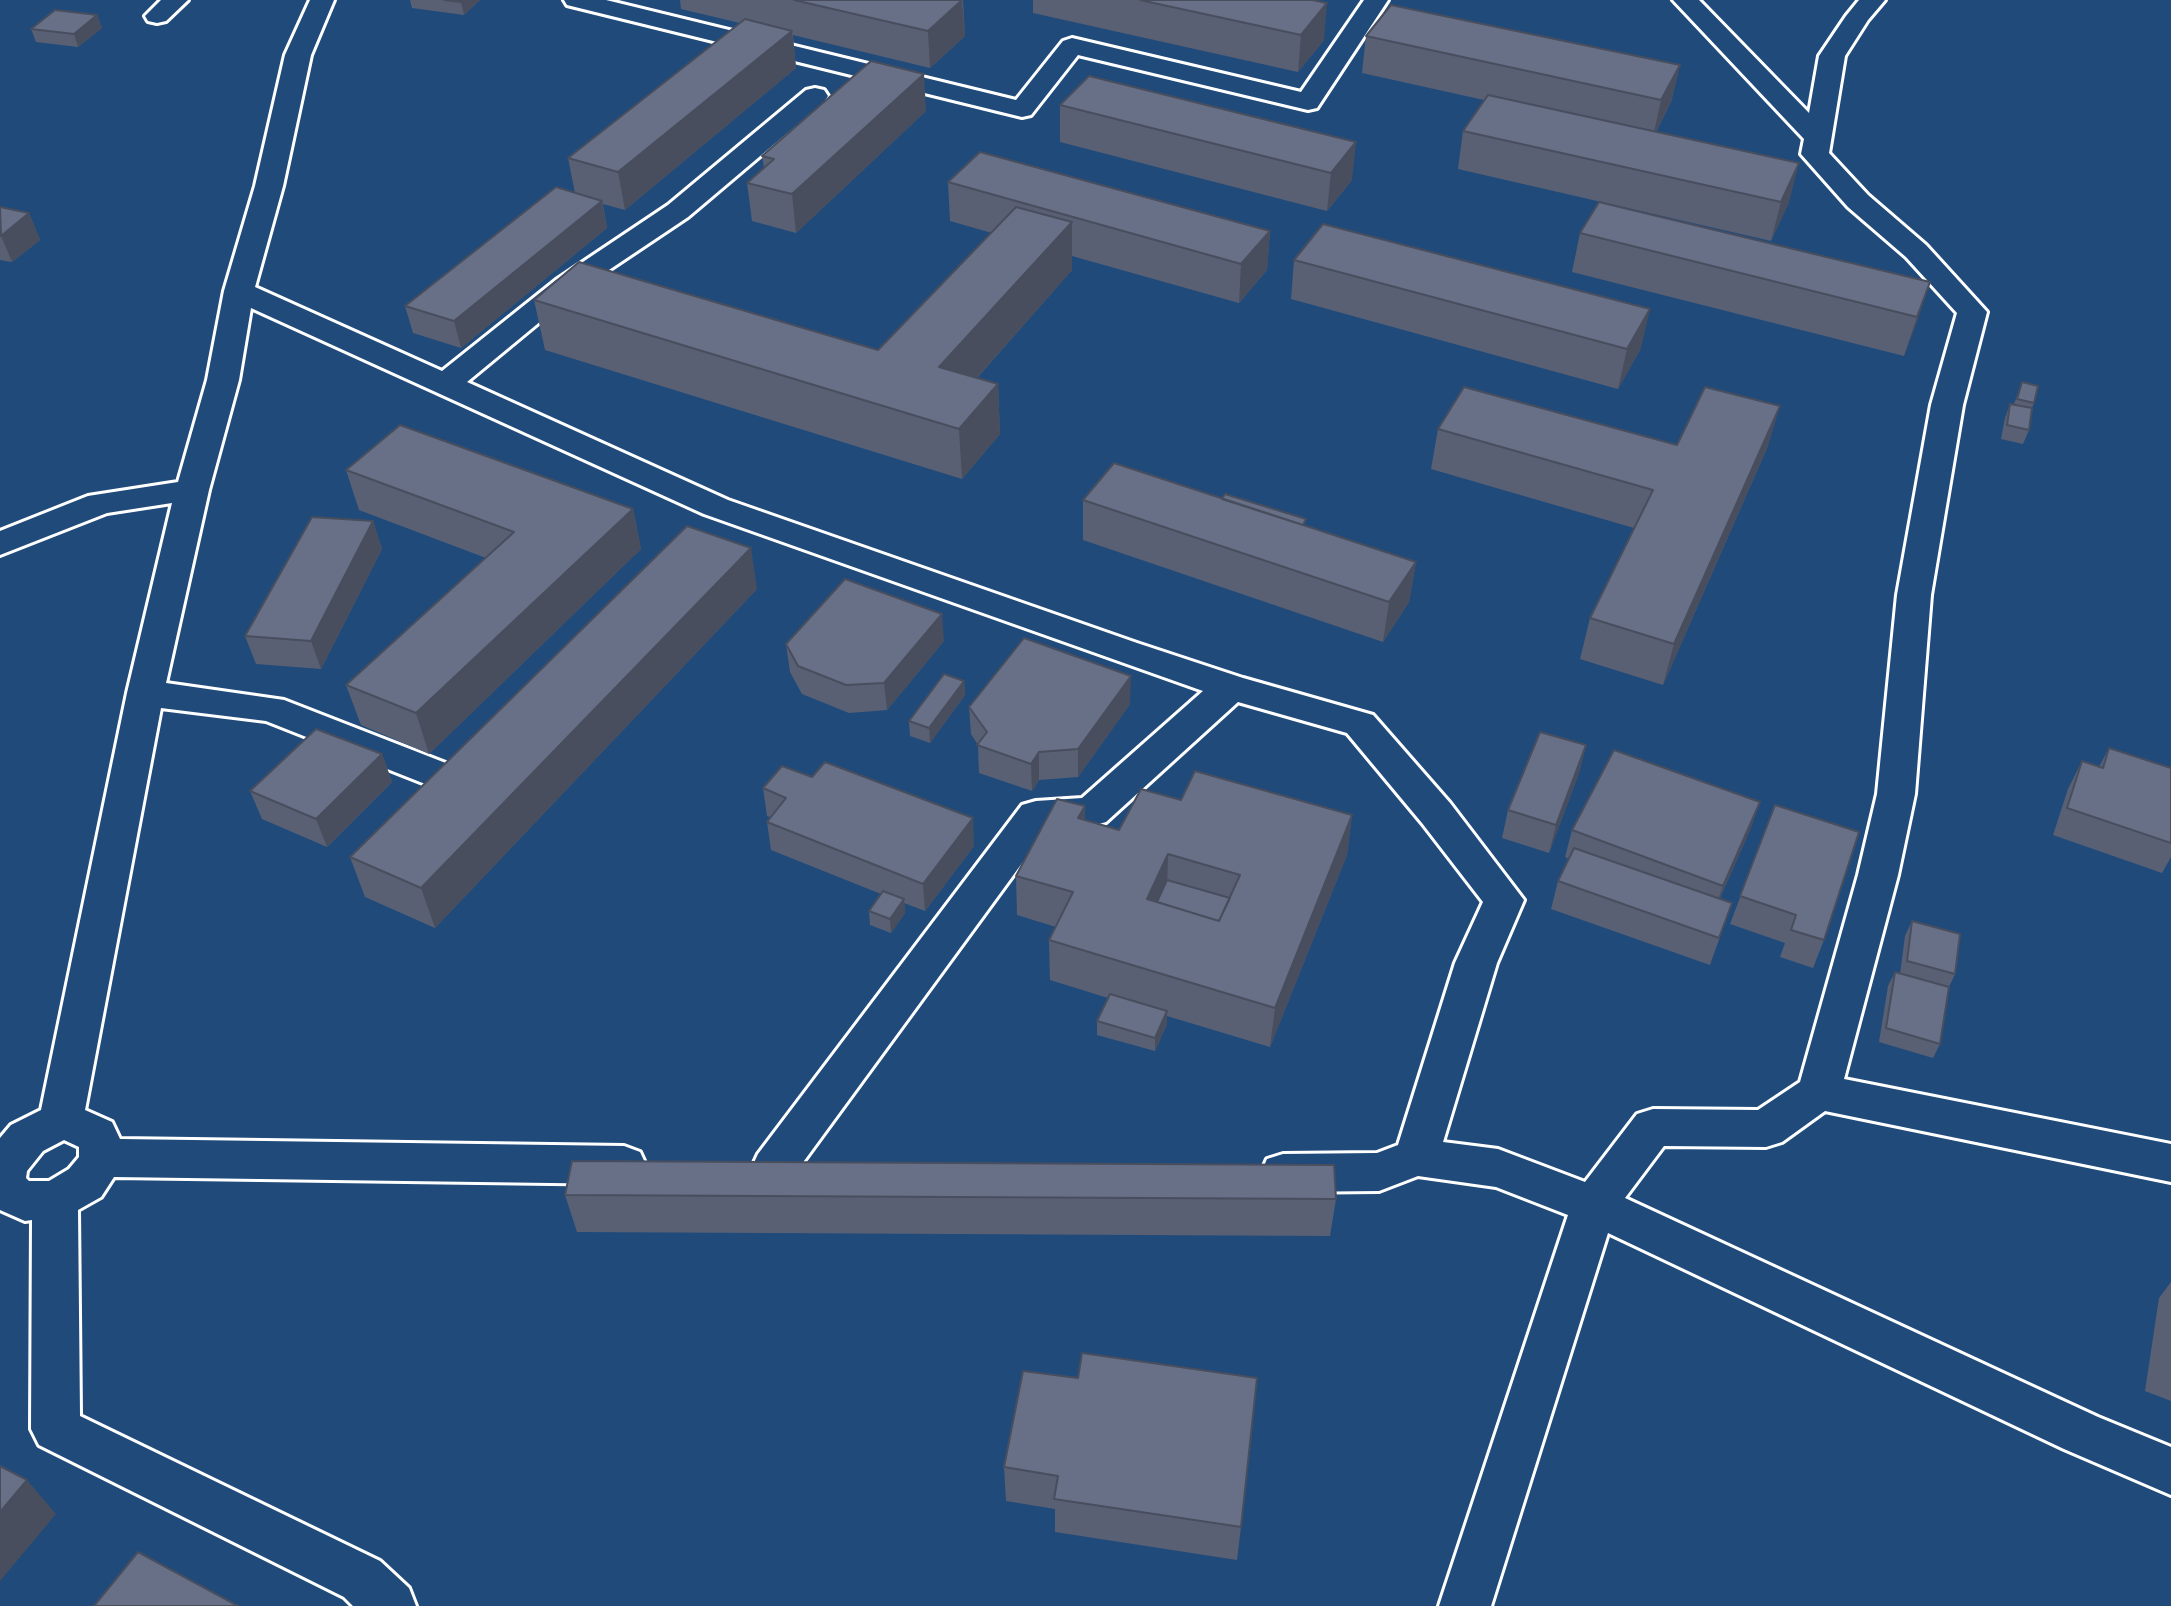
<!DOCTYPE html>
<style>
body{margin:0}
canvas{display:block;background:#1f4a7a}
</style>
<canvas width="2171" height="1606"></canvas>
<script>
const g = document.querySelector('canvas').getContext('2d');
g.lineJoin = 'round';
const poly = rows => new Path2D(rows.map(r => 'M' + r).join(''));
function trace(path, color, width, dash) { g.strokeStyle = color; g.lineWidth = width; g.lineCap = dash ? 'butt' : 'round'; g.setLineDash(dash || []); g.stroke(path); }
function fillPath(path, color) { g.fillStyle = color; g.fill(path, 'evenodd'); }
const minor = poly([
 [161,0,188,0,166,21,157,23,148,21,145,16,161,0],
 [310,0,334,0,311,55,283,186,255,287,442,371,556,280,668,205,806,90,815,88,824,90,828,96,824,102,688,217,576,292,467,382,728,500,1137,643,1243,678,1373,715,1450,803,1524,900,1497,963,1443,1142,1498,1149,1585,1182,1637,1114,1653,1109,1758,1110,1800,1082,1858,875,1877,794,1897,595,1931,405,1957,313,1906,257,1848,207,1801,154,1804,139,1673,0,1699,0,1809,113,1819,56,1846,16,1859,0,1885,0,1868,20,1845,56,1829,153,1868,195,1926,245,1987,312,1963,405,1931,595,1915,794,1898,875,1844,1079,2171,1144,2171,1182,1825,1111,1782,1142,1766,1147,1664,1146,1625,1198,2098,1417,2171,1447,2171,1495,2064,1449,1608,1233,1491,1606,1439,1606,1568,1215,1496,1187,1418,1176,1379,1191,1283,1192,1267,1187,1261,1173,1267,1159,1283,1154,1377,1153,1398,1145,1455,963,1483,902,1422,823,1347,733,1238,702,1106,822,1092,826,1047,829,790,1180,774,1186,758,1180,752,1167,758,1154,1022,805,1036,801,1082,798,1203,691,704,514,251,308,239,380,209,490,166,683,284,700,461,769,467,779,461,789,448,793,266,721,161,708,85,1110,112,1122,120,1139,624,1146,640,1152,646,1165,640,1178,624,1184,114,1177,101,1197,78,1210,80,1416,380,1561,409,1588,416,1606,353,1606,344,1597,39,1445,31,1429,32,1220,25,1221,0,1210,0,1138,11,1125,41,1110,127,693,172,503,107,513,0,555,0,531,88,496,178,482,207,380,224,291,255,186,285,55,310,0],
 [64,1140,79,1147,79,1157,69,1169,49,1181,29,1181,26,1178,27,1171,43,1151,64,1140],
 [564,0,606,0,1016,100,1063,41,1072,38,1301,92,1364,0,1388,0,1317,108,1308,110,1078,55,1031,115,1022,117,567,5,564,0]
]);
trace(minor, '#fff', 6);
fillPath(minor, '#1f4a7a');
fillPath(poly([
 [410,0,480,0,464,15,412,8],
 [680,0,963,0,965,36,930,68,793,35,796,68,625,210,603,204,607,228,461,348,413,333,405,306,575,193,568,158,740,23,681,9],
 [1033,0,1312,0,1324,40,1298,72,1033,13],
 [97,15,102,28,78,47,36,42,31,29],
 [1366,36,1680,65,1671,102,1656,132,1789,202,1771,241,1458,169,1463,131,1484,100,1362,73],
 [1089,76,1352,180,1327,211,1060,142,1060,105],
 [926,111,796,233,752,221,747,183,764,168,762,156],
 [948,182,1270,231,1267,270,1239,303,1072,256,1072,270,977,378,998,384,1000,434,962,479,545,350,534,300,878,350,992,233,950,221],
 [0,207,29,213,40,240,12,262,0,260],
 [1580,233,1930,282,1904,356,1572,272],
 [1294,260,1641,348,1618,389,1291,299],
 [2022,382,2034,403,2032,408,2029,430,2023,444,2001,439,2005,418,2010,404,2014,404],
 [1438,429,1677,445,1768,446,1663,685,1580,659,1590,618,1634,528,1431,469],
 [346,470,633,509,641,549,429,754,361,725,346,685,486,558,359,510],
 [1083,500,1306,526,1416,562,1409,602,1383,642,1083,540],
 [373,521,382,549,321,669,256,664,245,636],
 [757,589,435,928,365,897,350,857],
 [944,641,887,710,849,713,802,694,790,672,786,644],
 [964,681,965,695,930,743,910,736,909,721],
 [1130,704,1078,777,1039,780,1032,791,979,773,978,745,971,734,969,707],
 [1586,745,1579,773,1549,853,1502,838,1508,810],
 [2109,748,2171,768,2171,857,2162,873,2053,835,2068,789,2082,761,2099,767],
 [382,754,392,782,327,847,262,819,250,791],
 [763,788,974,846,925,911,904,903,905,913,891,933,870,925,869,911,881,894,771,850,767,822,770,817,767,816],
 [1181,800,1352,815,1347,855,1270,1047,1167,1016,1167,1024,1155,1051,1097,1035,1097,1021,1108,998,1050,980,1049,940,1056,927,1017,915,1016,876,1085,820,1119,830],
 [1760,802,1750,830,1720,898,1732,903,1710,965,1551,909,1558,881,1569,859,1565,857,1572,830],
 [1775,805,1824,940,1813,968,1780,957,1785,943,1730,924],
 [1912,921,1955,974,1949,987,1940,1044,1933,1058,1879,1042,1888,986,1895,972,1900,974,1905,936],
 [565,1195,1336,1199,1330,1236,577,1232],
 [2171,1282,2171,1401,2145,1391,2159,1298],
 [1023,1371,1241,1527,1237,1560,1055,1532,1055,1509,1006,1501,1004,1467]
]), '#596074');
fillPath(poly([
 [464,0,480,0,464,15,461,2],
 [962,0,965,36,930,68,928,31],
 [1327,3,1324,40,1298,72,1301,35],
 [97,15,102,28,78,47,74,34],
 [792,31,796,68,625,210,618,172],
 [1680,65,1671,102,1653,137,1661,100],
 [924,74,926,111,796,233,792,194],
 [1356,142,1352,180,1327,211,1331,173],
 [1799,163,1789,202,1771,241,1781,202],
 [602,201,607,228,461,348,454,321],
 [29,213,40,240,12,262,1,236],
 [1072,222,1072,270,942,417,939,367],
 [1270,231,1267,270,1239,303,1241,264],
 [1930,282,1917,322,1904,356,1917,317],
 [1650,309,1641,348,1618,389,1627,349],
 [998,384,1000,434,962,479,959,429],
 [1780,406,1768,446,1663,685,1674,644],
 [633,509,641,549,429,754,416,713],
 [373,521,382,549,321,669,311,641],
 [751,548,757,589,435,928,421,888],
 [1416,562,1409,602,1383,642,1389,602],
 [942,614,944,641,887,710,884,683],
 [1131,676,1130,704,1078,777,1078,749],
 [964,681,965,695,930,743,929,728],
 [1586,745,1579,773,1549,853,1556,825],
 [1039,752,1039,780,1032,791,1031,764],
 [382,754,392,782,327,847,316,819],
 [1760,802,1750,830,1713,913,1723,886],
 [1085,806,1085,846,1078,818],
 [1352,815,1347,855,1270,1047,1275,1008],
 [973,818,974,846,925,911,923,884],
 [1168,854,1167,894,1151,926,1147,899],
 [904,899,905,913,891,933,890,919],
 [1167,1011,1167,1024,1155,1051,1155,1038],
 [27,1480,56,1514,0,1581,0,1512]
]), '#484e5e');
const building = poly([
 [444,0,464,0,461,2,444,0],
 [794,0,962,0,928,31,794,0],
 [1140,0,1312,0,1327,3,1301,35,1140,0],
 [1391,5,1680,65,1661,100,1366,36,1391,5],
 [55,10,97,15,74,34,31,29,55,10],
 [745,19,792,31,618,172,568,158,745,19],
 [871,61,924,74,792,194,747,183,774,159,762,156,871,61],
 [1089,76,1356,142,1331,173,1060,105,1089,76],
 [1488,95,1799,163,1781,202,1463,131,1488,95],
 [980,152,1270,231,1241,264,948,182,980,152],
 [556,187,602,201,454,321,405,306,556,187],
 [1599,202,1930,282,1917,317,1580,233,1599,202],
 [0,207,29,213,1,236,0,207],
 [1016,207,1072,222,939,367,998,384,959,429,534,300,579,262,878,350,1016,207],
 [1323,224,1650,309,1627,349,1294,260,1323,224],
 [2022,382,2038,386,2034,403,2017,399,2022,382],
 [1464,387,1677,445,1705,387,1780,406,1674,644,1590,618,1653,490,1438,429,1464,387],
 [2010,404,2032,408,2029,430,2007,425,2010,404],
 [400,425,633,509,416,713,346,685,514,532,346,470,400,425],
 [1114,463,1416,562,1389,602,1083,500,1114,463],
 [1225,494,1306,519,1303,525,1222,499,1225,494],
 [312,517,373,521,311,641,245,636,312,517],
 [687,526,751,548,421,888,350,857,687,526],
 [845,579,942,614,884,683,846,685,798,666,786,644,845,579],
 [1024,638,1131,676,1078,749,1039,752,1031,764,977,745,987,732,969,707,1024,638],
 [944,674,964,681,929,728,909,721,944,674],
 [316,729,382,754,316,819,250,791,316,729],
 [1540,732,1586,745,1556,825,1508,810,1540,732],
 [2109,748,2171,768,2171,843,2067,808,2082,761,2103,768,2109,748],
 [1614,750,1760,802,1723,886,1572,830,1614,750],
 [825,762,973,818,923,884,767,822,786,798,763,788,782,766,812,777,825,762],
 [1195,771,1352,815,1275,1008,1049,940,1073,892,1016,876,1057,799,1085,806,1078,818,1119,830,1141,789,1181,800,1195,771],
 [1168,854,1240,875,1219,921,1147,899,1168,854],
 [1775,805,1859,832,1824,940,1791,930,1796,915,1740,896,1775,805],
 [1574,848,1732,903,1719,938,1558,881,1574,848],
 [1167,880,1230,898,1219,921,1157,902,1167,880],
 [883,891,904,899,890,919,869,911,883,891],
 [1912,921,1960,934,1955,974,1907,961,1912,921],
 [1895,972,1949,987,1940,1044,1886,1028,1895,972],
 [1110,994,1167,1011,1155,1038,1097,1021,1110,994],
 [572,1161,1334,1165,1336,1199,565,1195,572,1161],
 [1082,1353,1257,1378,1241,1527,1054,1499,1058,1476,1004,1467,1023,1371,1078,1378,1082,1353],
 [0,1466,27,1480,0,1512,0,1466],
 [138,1552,238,1606,94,1606,138,1552]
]);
fillPath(building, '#677087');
trace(building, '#484e5e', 2);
</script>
